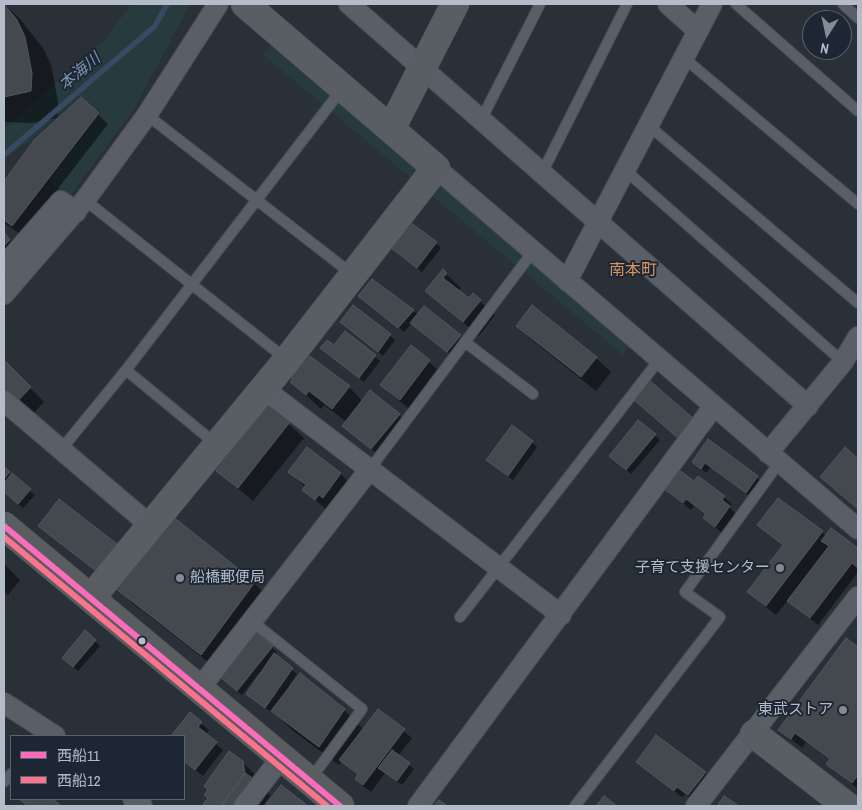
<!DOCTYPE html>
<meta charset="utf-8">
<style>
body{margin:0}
#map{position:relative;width:862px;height:810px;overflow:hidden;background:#2a3038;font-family:"Archivo Narrow","Noto Sans JP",sans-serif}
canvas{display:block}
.frame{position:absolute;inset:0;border:5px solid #b4bcc9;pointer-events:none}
.legend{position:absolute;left:10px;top:735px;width:175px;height:65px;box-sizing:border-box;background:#1d2633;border:1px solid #59626f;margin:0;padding:6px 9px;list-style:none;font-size:15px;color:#b4bcc9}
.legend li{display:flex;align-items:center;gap:10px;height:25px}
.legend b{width:25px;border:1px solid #59626f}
.north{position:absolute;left:802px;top:10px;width:50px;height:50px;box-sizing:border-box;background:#1d2633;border:1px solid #59626f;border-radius:50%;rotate:190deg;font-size:14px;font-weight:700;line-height:20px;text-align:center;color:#b4bcc9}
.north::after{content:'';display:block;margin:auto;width:18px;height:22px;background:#848b96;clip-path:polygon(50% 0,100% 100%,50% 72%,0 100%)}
</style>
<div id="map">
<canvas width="862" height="810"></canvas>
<div class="frame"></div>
<ul class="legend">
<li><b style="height:6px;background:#fb6dba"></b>西船11</li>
<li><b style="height:6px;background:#fc738d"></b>西船12</li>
</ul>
<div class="north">N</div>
</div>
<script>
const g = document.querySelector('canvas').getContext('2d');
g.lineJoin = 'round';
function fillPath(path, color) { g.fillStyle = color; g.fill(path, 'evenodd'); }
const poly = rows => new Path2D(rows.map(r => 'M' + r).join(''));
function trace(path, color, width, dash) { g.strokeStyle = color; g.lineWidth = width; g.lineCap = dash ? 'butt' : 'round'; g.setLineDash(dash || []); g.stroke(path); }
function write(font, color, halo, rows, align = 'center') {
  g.font = font + ' "Archivo Narrow","Noto Sans JP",sans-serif'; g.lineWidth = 4; g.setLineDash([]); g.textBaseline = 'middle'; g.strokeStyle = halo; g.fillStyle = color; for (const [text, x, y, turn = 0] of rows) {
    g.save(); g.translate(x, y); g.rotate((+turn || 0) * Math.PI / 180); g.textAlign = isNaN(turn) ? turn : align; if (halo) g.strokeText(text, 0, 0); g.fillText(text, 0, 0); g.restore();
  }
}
fillPath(poly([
 [131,4,190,4,134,109,70,196,49,181,101,113,80,96,33,138,4,159,4,129,106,38],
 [276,39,629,347,623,355,263,55]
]), '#273a3e');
fillPath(poly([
 [4,4,20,19,43,48,51,65,58,101,57,118,33,123,4,122],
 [81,99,108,124,22,235,4,223,4,183,35,140],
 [4,232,17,249,4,260],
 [436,243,441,248,422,272,397,253],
 [446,274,461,288,458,291,469,300,473,295,495,315,479,336,427,291],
 [365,301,413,311,465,341,453,356,412,323,404,332],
 [354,307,395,340,383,356,347,327],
 [517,326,596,358,611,372,596,391,532,340],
 [345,333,380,361,364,382,327,353],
 [411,347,444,375,415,414,381,385],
 [4,361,44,402,29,418,4,393],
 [292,382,349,387,363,402,399,415,407,422,380,456,351,433,347,422,324,405,321,409],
 [635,399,694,420,708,434,693,451],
 [269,407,304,438,253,501,218,471],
 [655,435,660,440,631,474,610,456],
 [708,441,762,482,751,497,711,467,706,473,698,466],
 [532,442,537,447,513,480,487,460],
 [307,449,341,474,355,489,330,513,304,490,306,488,290,472],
 [4,468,35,495,23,508,4,491],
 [694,483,724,497,732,504,729,507,737,515,723,534,705,518,707,515,694,506,691,510,666,489],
 [172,517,254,583,269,598,216,668,132,603,117,588],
 [759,525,822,532,826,536,831,529,858,550,858,572,818,625,788,600,776,615,748,592,784,546],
 [4,564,20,580,8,595,4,592],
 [85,631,100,646,78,671,69,663],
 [846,640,858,649,858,789,828,764,830,760,806,742,802,748,780,730],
 [272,647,277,652,274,655,297,674,289,685,291,686,344,710,364,730,378,710,412,738,398,756,414,769,402,785,385,773,371,792,364,787,356,779,359,775,342,761,339,765,292,730,272,710,271,712,248,694,261,675,259,673,242,695,226,682],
 [190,714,209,730,205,735,223,750,203,776,184,761,184,736,173,736],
 [242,762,266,785,270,796,263,806,207,806,205,804],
 [637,762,705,772,713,780,696,802,685,794,682,797],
 [21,799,51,799,59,806,28,806]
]), '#0007');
trace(poly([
 [4,155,155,26,167,4]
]), '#384963', 5.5);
const building = poly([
 [4,4,17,20,25,37,32,73,31,91,4,97,4,4],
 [81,97,99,113,12,226,4,220,4,181,35,139,81,97],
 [411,223,437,242,417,268,391,248,411,223],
 [4,232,10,240,4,246,4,232],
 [443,269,447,273,443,278,469,298,473,293,481,300,463,322,425,291,443,269],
 [372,279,414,310,398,328,358,296,372,279],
 [353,305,391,334,378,352,340,322,353,305],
 [532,305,597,357,581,377,516,326,532,305],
 [424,306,461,335,447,352,410,323,424,306],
 [345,331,376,355,359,378,320,348,327,340,334,345,345,331],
 [411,345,430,360,400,400,380,385,411,345],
 [307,354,350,386,332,409,309,391,306,395,290,382,293,379,289,376,307,354],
 [4,360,31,387,14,405,4,395,4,360],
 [649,380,694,419,678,438,633,399,649,380],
 [370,390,400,414,371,449,342,426,370,390],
 [268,405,290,422,238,488,216,471,268,405],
 [638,420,656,434,626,470,609,456,638,420],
 [512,425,533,441,508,476,486,460,512,425],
 [708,439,758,476,746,493,705,463,701,469,692,462,708,439],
 [307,447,341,473,323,498,319,495,315,500,302,490,306,485,288,472,307,447],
 [845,447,858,459,858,509,820,477,845,447],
 [4,466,10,472,4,479,4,466],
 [679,470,694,481,698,476,725,496,722,500,730,506,715,527,703,518,706,514,686,499,683,503,664,489,679,470],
 [12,473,31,489,18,504,4,492,4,483,12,473],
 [778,498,823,531,766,606,747,592,783,545,757,525,778,498],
 [59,499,117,544,107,556,111,560,100,574,38,526,59,499],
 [172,516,255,582,201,655,115,588,172,516],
 [831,528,858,548,858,568,852,563,810,618,787,601,829,546,821,541,831,528],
 [85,630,96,640,73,667,62,658,85,630],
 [256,632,273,646,237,691,220,677,256,632],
 [846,638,858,647,858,775,852,783,826,764,830,759,795,733,791,739,778,730,846,638],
 [274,653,293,668,265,708,246,694,274,653],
 [300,673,345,709,319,747,271,711,300,673],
 [378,709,405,729,363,785,355,779,358,774,339,760,378,709],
 [190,712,202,722,198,727,217,742,195,770,184,761,184,736,171,736,190,712],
 [656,735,706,772,688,795,677,787,674,791,636,762,656,735],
 [392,750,410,763,397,781,378,768,392,750],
 [229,751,243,761,245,773,221,806,206,806,203,804,208,798,204,795,208,790,204,786,229,751],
 [245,773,257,781,238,806,221,806,245,773],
 [281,785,308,806,269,806,266,804,281,785],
 [604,796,617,806,596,806,604,796],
 [724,796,739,806,717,806,724,796],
 [19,799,53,799,61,806,28,806,19,799],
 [439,800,447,806,434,806,439,800]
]);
fillPath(building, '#444950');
trace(building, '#52575f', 1);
const lane = poly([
 [736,4,858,111],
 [843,4,858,18],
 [684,58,858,204],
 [147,115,352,274],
 [481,120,540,4],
 [648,125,858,303],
 [625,170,843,362],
 [542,173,627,4],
 [85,200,286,359],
 [465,342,533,394],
 [126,370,216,444],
 [60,451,126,370,342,89],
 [370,469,534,250],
 [460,617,659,360],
 [253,622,362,709,310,780],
 [4,782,11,774],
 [575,806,720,617,685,592,779,463]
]);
const street = poly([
 [349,4,808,406],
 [668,4,698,31],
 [436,168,858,529],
 [4,266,61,201,76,212],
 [567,281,712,4],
 [4,294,85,200,147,115,218,4],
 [264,389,561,615],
 [4,401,151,526],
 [768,453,843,362,858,337],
 [200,688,370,469],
 [4,703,55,736],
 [133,799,142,806],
 [244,806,281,758],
 [418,806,714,406],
 [696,806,858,597]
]);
const secondary = poly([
 [391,129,455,4],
 [91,598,287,360,436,168,245,4],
 [754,734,847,806]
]);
const highway = poly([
 [4,526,340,806]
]);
trace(lane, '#484c53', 12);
trace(street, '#484c53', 22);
trace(secondary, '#484c53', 29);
trace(highway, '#474c53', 29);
trace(lane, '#5a5e66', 10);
trace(street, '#5a5e66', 20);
trace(secondary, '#595d64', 28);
trace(highway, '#5a5d60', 28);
trace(poly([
 [4,526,340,806]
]), '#fb6dba', 6);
trace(poly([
 [4,537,327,806]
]), '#fc738d', 6);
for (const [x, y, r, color] of [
 [780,568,5,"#848b96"],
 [180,578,5,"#848b96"],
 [142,641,4.5,"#b4bcc9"],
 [843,710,5,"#848b96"]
]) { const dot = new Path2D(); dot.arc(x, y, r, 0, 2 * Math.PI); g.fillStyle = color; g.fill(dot); trace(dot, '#1d2633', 2); }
write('15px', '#b4bcc9', '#1d2633', [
 ["子育て支援センター",770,568],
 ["船橋郵便局",190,578,"left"],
 ["東武ストア",833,710]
], 'right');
write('italic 16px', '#7c92b1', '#1d2633', [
 ["本海川",80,72,-40]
]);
write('16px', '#d59563', '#1d2633', [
 ["南本町",633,271]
]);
</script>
